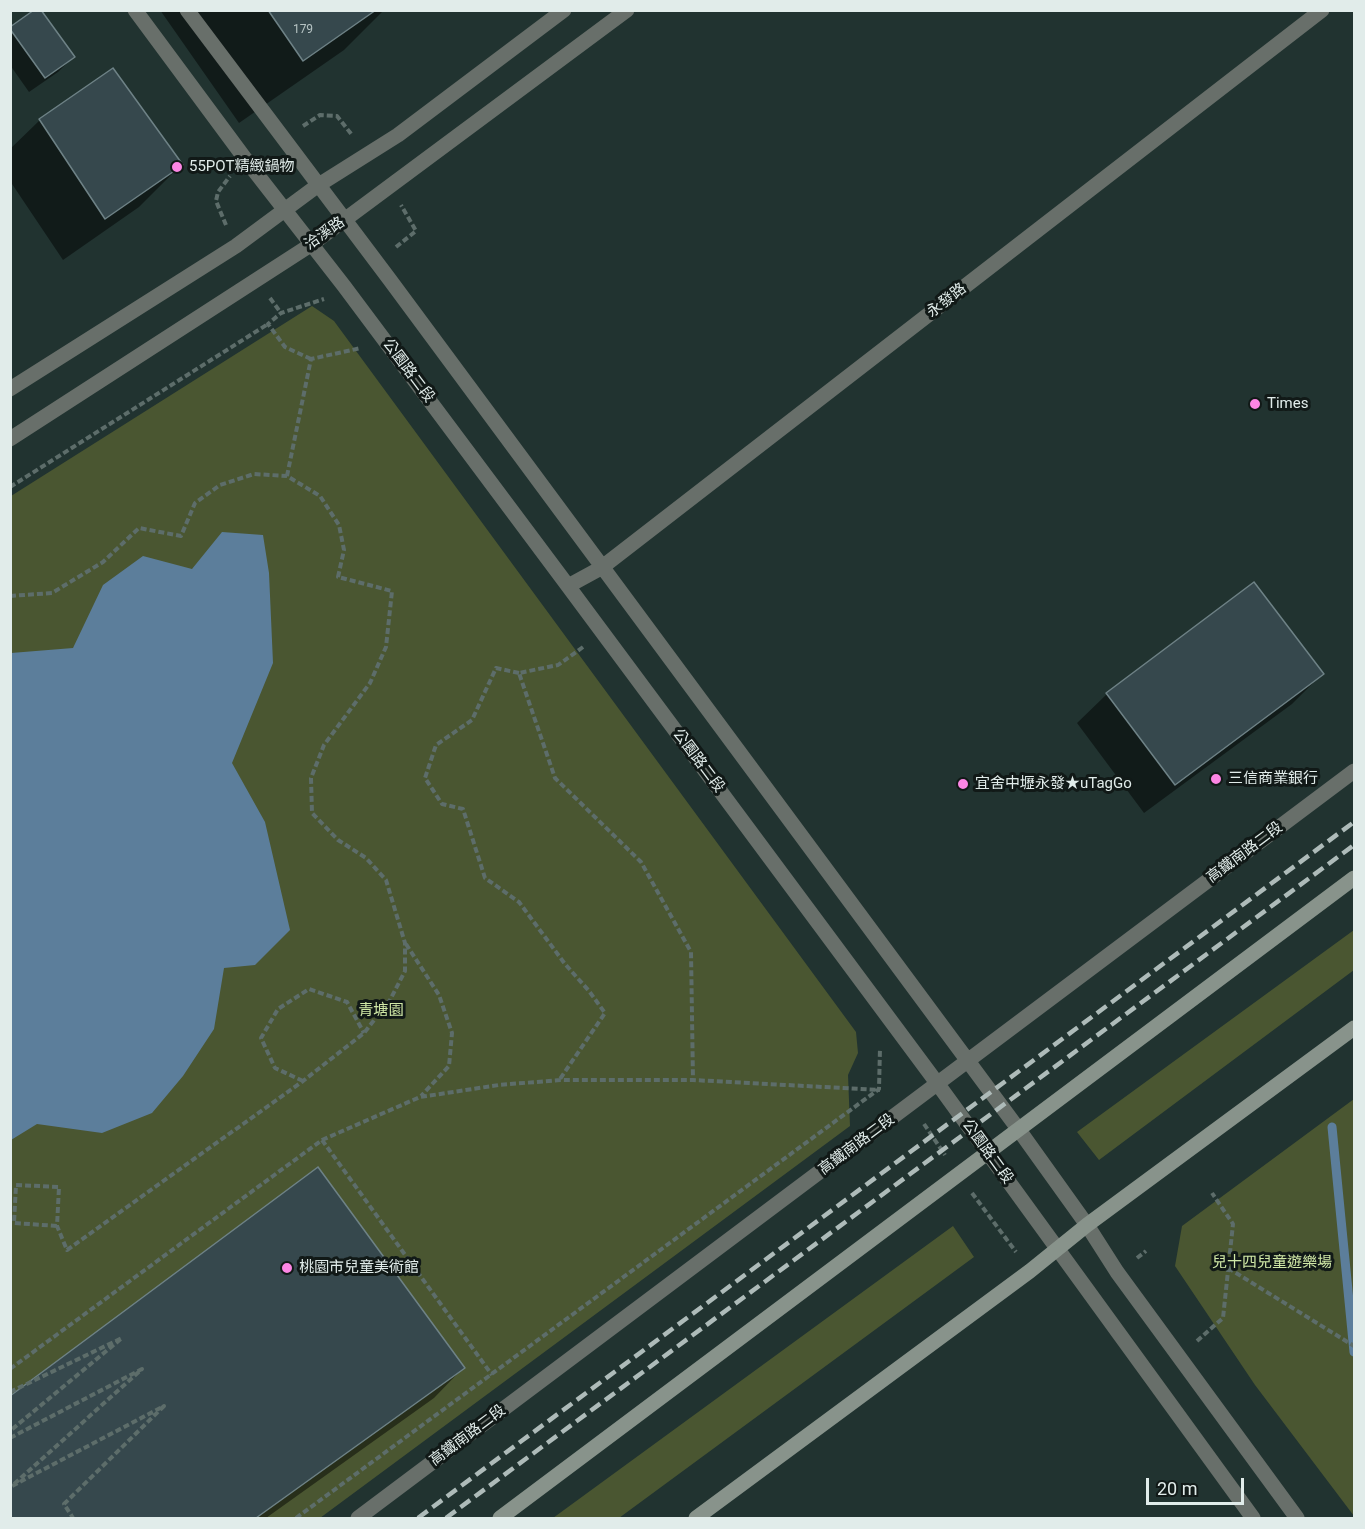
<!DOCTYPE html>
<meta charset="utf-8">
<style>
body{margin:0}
#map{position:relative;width:1365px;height:1529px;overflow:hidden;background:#213330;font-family:Roboto,sans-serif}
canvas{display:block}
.frame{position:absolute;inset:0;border:12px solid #e1ecea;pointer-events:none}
.scale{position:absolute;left:1146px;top:1478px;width:98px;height:27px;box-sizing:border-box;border:3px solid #e1ecea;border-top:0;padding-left:8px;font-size:18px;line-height:21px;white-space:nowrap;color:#e1ecea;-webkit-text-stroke:4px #111917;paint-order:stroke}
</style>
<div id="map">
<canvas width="1365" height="1529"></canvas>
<div class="frame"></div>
<div class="scale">20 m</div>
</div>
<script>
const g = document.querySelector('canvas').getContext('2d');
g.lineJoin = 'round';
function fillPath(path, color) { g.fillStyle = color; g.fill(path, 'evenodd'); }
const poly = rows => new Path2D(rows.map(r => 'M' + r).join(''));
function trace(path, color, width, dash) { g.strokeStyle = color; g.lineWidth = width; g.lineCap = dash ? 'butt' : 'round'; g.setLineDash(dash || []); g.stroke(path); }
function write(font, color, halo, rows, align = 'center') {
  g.font = font + ' Roboto,"Noto Sans TC",sans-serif'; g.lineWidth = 6; g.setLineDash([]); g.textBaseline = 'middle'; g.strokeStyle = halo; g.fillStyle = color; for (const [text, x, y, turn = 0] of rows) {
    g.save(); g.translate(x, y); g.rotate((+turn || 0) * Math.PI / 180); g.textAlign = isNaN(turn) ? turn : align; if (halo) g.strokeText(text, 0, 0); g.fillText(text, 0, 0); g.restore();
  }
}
fillPath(poly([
 [312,306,334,321,856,1032,858,1053,848,1075,850,1126,320,1518,11,1518,11,496],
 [1354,930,1354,970,1099,1160,1077,1132],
 [1354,1099,1354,1516,1255,1385,1175,1266,1182,1226],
 [953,1226,974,1257,619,1518,553,1518]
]), '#4a5631');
fillPath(poly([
 [222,532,263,535,269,573,273,663,232,763,265,822,290,930,255,965,224,968,214,1029,183,1076,152,1113,102,1133,37,1124,11,1140,11,653,73,648,103,585,143,556,192,569]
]), '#5c7e9b');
fillPath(poly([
 [160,10,384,10,344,50,239,123],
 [10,29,73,57,58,72,29,92,10,65],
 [113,70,181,165,139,207,63,260,10,181,10,149,40,120],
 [1322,674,1292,704,1144,813,1077,723,1107,694],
 [463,1368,434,1398,266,1518,10,1518,10,1398]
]), '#0007');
trace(poly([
 [1332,1127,1354,1352]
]), '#5c7e9b', 9);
const building = poly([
 [34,10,41,10,75,57,45,78,10,29,10,27,34,10],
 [268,10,376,10,303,61,268,10],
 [113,68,183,165,105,219,39,119,113,68],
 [1254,582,1324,674,1175,785,1106,693,1254,582],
 [318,1167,465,1368,256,1518,10,1518,10,1396,318,1167]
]);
fillPath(building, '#36484d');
trace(building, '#6e8286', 1.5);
trace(poly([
 [303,126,320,115,337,116,352,135],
 [226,225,216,201,218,192,230,176],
 [396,247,416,231,401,205],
 [270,298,281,313],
 [311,359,285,347,268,324,281,313,324,299],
 [287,476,311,359,361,348],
 [10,487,268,324],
 [10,596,52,593,103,562,139,528,181,536,195,503,220,485,254,474,287,476,320,496,339,525,344,550,338,577,392,591,386,647,370,683,324,745,311,778,312,813,338,840,366,858,386,880,405,943,405,971,390,1000,364,1033,303,1081,67,1250,57,1226,59,1187,16,1185,14,1223,57,1226],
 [583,647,558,665,519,673,555,778,641,862,691,952,693,1080],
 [519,673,496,668,472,720,436,745,425,778,442,804,463,809,485,878,519,902,565,964,589,991,605,1013,560,1079],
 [406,944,439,995,452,1033,449,1066,421,1096],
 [303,1081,275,1068,261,1038,278,1009,309,989,347,1002,364,1033],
 [924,1124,945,1155],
 [322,1140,492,1375],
 [972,1193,1016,1252],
 [1137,1258,1146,1251],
 [1228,1268,1354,1346],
 [1197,1341,1223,1318,1233,1224,1212,1193],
 [10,1369,322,1140,420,1097,499,1085,560,1080,693,1080,880,1090],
 [10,1392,122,1338,10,1431],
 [10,1438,142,1369,12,1486,164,1406,64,1504,73,1518],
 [296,1518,879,1089,880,1048]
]), '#5d6d6a', 4, [6, 3]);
trace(poly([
 [135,10,249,164,344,286,568,586,937,1083,1253,1518],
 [187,10,390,280,1019,1130,1087,1225,1117,1272,1297,1518],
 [10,389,236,246,317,186,398,135,564,10],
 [10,439,312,244,627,10],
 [568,586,601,568,1322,10],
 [358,1518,1354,771]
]), '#686f6a', 15);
trace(poly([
 [500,1518,1354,878],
 [696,1518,1030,1271,1087,1225,1354,1028]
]), '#88938b', 15);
trace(poly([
 [418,1518,1354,822],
 [446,1518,1354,845]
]), '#aebbb9', 4.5, [12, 6]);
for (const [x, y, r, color] of [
 [177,167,6,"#fc86e4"],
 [1255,404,6,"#fc86e4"],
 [1216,779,6,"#fc86e4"],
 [963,784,6,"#fc86e4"],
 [287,1268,6,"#fc86e4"]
]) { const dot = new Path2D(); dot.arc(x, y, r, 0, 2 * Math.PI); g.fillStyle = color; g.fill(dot); trace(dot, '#111917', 2); }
write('12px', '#b6c3c3', null, [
 ["179",303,30]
]);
write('15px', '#e1ecea', '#111917', [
 ["55POT精緻鍋物",189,167],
 ["Times",1267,404],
 ["三信商業銀行",1228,779],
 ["宜舍中壢永發★uTagGo",975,784],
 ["桃園市兒童美術館",299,1268]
], 'left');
write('15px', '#e1ecea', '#111917', [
 ["洽溪路",325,234,-35],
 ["永發路",947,301,-38],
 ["公園路二段",408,371,53],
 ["公園路二段",698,761,53],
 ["高鐵南路二段",1245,853,-37],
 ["高鐵南路二段",857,1145,-37],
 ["公園路二段",987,1152,54],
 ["高鐵南路二段",468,1436,-37]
]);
write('15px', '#d1e9a7', '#111917', [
 ["青塘園",381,1011],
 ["兒十四兒童遊樂場",1272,1263]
]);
</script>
